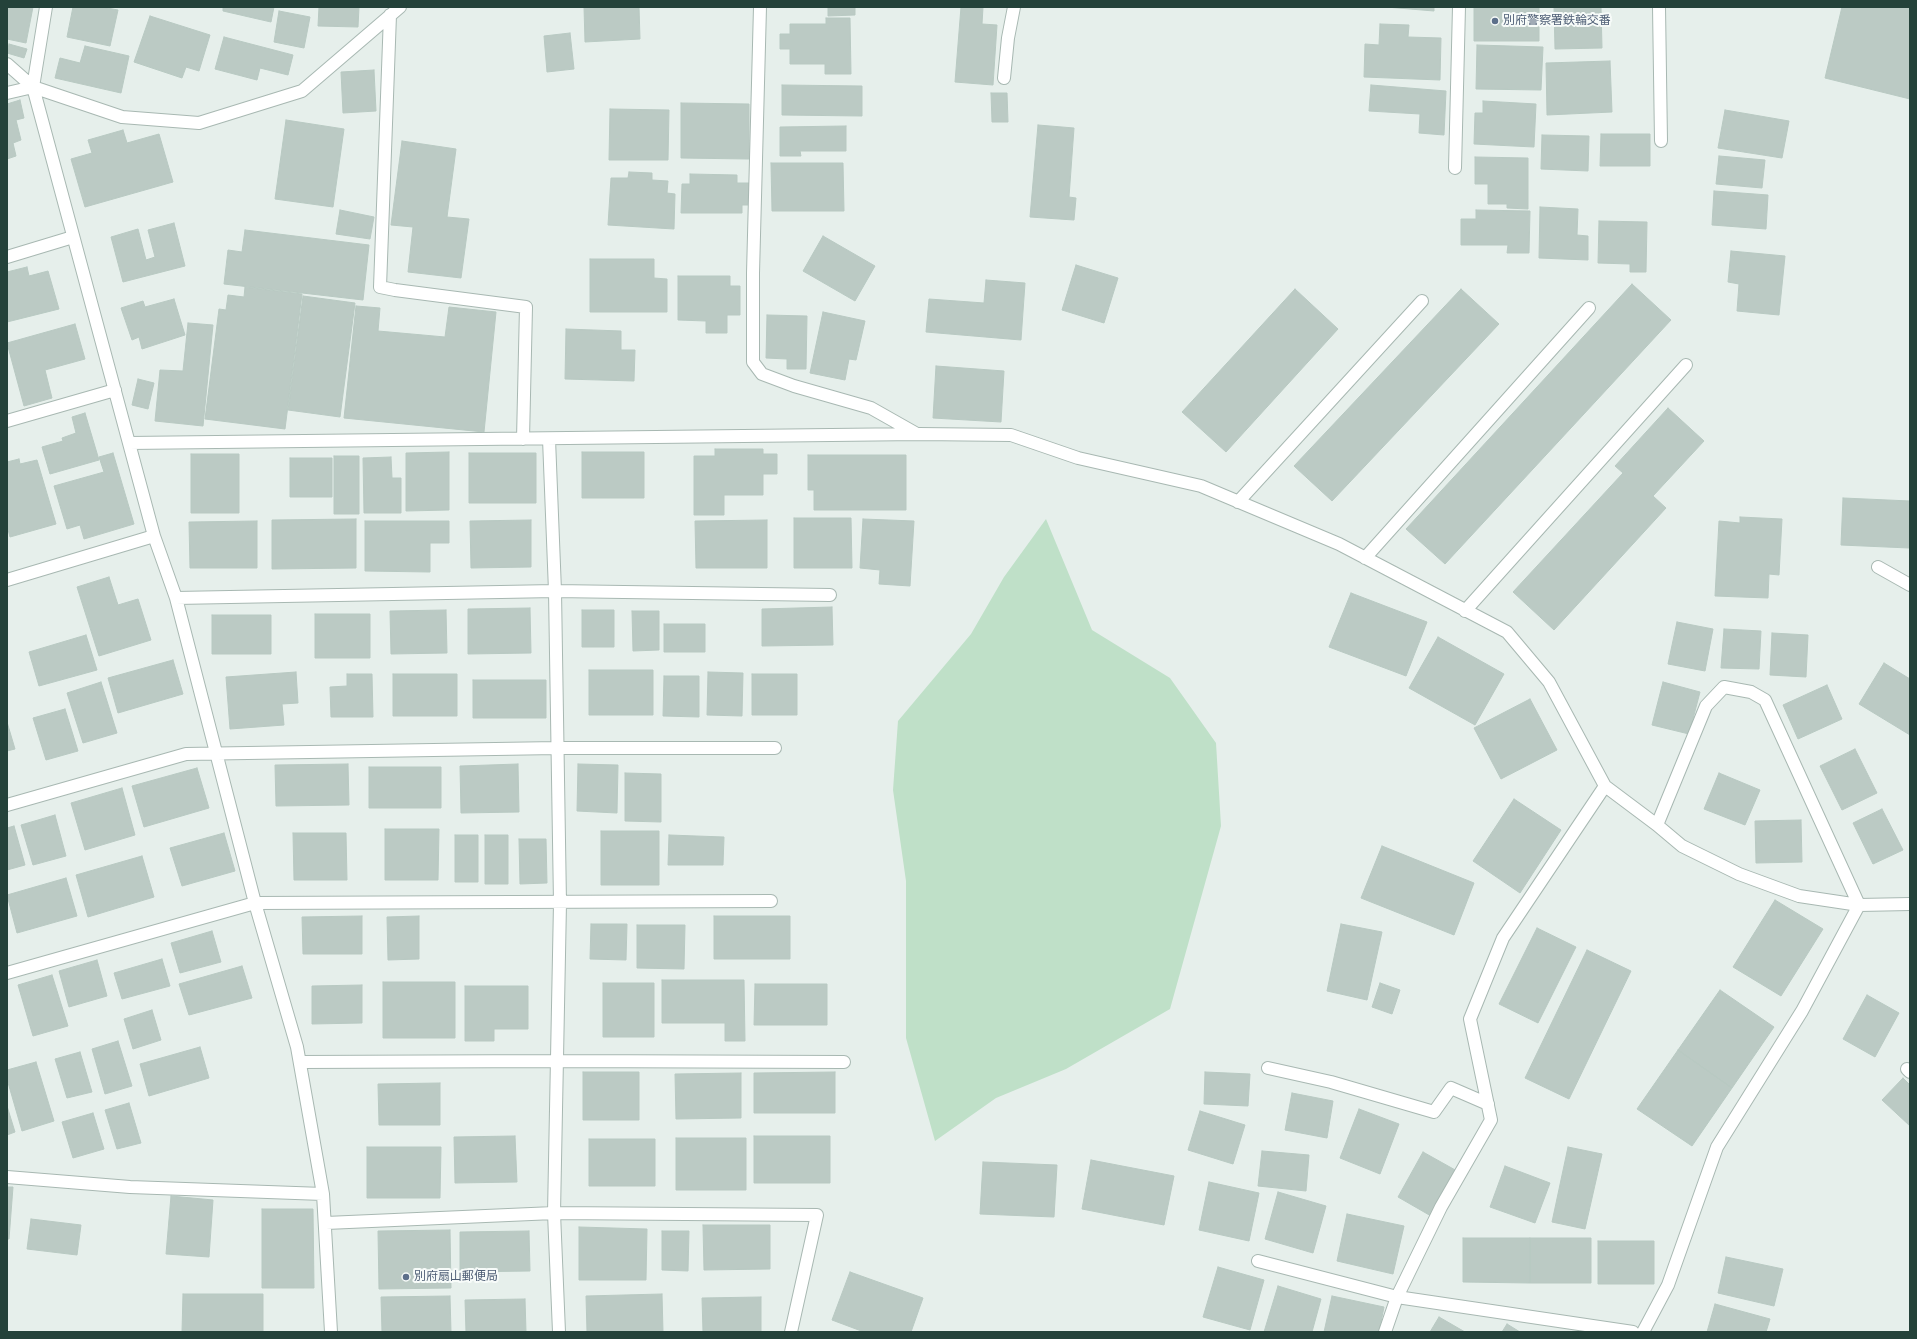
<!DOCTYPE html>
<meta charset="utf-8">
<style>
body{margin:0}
#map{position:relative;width:1917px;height:1339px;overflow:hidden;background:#e6efeb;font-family:"Source Sans 3",sans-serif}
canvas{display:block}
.frame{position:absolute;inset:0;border:8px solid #24423a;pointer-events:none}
</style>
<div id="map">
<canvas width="1917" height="1339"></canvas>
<div class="frame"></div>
</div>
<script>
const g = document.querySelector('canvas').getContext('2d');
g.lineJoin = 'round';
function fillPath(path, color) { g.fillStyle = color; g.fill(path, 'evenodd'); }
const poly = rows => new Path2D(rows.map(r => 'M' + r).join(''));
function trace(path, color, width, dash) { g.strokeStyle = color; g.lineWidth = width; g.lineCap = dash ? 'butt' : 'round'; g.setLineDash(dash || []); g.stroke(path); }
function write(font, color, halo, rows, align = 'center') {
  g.font = font + ' "Source Sans 3","Noto Sans JP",sans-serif'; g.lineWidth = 4; g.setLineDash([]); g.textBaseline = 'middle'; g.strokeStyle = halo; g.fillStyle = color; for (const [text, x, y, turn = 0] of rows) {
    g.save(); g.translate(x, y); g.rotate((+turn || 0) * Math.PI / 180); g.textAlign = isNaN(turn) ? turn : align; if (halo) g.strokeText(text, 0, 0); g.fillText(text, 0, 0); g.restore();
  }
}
fillPath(poly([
 [1046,519,1092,630,1170,678,1216,743,1221,826,1170,1009,1066,1069,996,1098,935,1141,906,1038,906,881,893,790,898,721,971,634,1004,577]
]), '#bfe0c8');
const building = poly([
 [7,7,33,7,26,43,7,39,7,7],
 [73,7,102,7,118,10,110,46,67,37,73,7],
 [223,7,274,7,271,22,223,11,223,7],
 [319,7,359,7,358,27,318,26,319,7],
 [584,7,639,7,640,39,585,42,584,7],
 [828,7,855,7,855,15,828,16,828,7],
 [961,7,983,7,982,24,997,25,993,85,955,82,961,7],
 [1386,7,1434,7,1434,11,1386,7],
 [1474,7,1539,7,1539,41,1474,41,1474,7],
 [1554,7,1601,7,1602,48,1555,49,1554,7],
 [1842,7,1910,7,1910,99,1825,78,1842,7],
 [279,11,310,17,304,48,274,42,279,11],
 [150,16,210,35,199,71,186,67,182,78,134,62,150,16],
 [826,18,850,18,851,74,825,74,825,64,790,64,790,49,780,49,780,34,790,34,790,24,826,24,826,18],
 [1380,24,1409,25,1408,37,1441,38,1440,80,1364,77,1365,44,1379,45,1380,24],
 [570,33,574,69,547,72,544,36,570,33],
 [224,37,293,55,288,75,260,68,257,80,215,69,224,37],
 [9,44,27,49,24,58,7,53,9,44],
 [1477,45,1543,47,1541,90,1476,89,1477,45],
 [85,46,129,56,121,93,55,78,60,58,80,63,85,46],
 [1610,61,1612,112,1547,115,1546,63,1610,61],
 [374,70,376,111,343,113,341,72,374,70],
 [782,85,862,86,862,116,782,115,782,85],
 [1371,85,1446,91,1444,135,1419,133,1420,114,1369,111,1371,85],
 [991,93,1007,93,1008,122,992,122,991,93],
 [20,100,24,118,16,120,21,140,13,143,16,156,7,159,7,104,20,100],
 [1483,101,1536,104,1534,147,1474,144,1475,113,1483,113,1483,101],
 [681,103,749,104,749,159,681,158,681,103],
 [610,109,669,110,668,160,609,160,610,109],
 [1725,110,1789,121,1782,158,1718,148,1725,110],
 [286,120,344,129,333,207,275,199,286,120],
 [1038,125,1074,128,1069,197,1076,198,1074,220,1030,217,1038,125],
 [846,126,846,151,800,151,801,156,780,156,780,127,846,126],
 [123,130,127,143,159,134,173,182,85,207,71,159,92,153,88,140,123,130],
 [1601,134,1650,134,1650,166,1600,166,1601,134],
 [1542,135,1589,136,1588,171,1541,169,1542,135],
 [402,141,456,149,447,217,469,219,461,278,408,272,413,227,391,225,402,141],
 [1719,156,1765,160,1762,188,1716,184,1719,156],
 [1475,157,1528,158,1528,209,1507,208,1507,204,1488,204,1488,184,1475,184,1475,157],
 [771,163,843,163,844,211,772,211,771,163],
 [629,172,652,173,652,180,668,181,667,193,675,194,674,229,608,225,611,178,628,178,629,172],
 [690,174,737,175,737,183,749,183,748,205,742,205,742,213,681,213,682,184,690,184,690,174],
 [1714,191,1768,195,1766,229,1712,225,1714,191],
 [1540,207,1578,209,1577,235,1588,236,1588,260,1539,258,1540,207],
 [340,210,374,217,370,239,336,234,340,210],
 [1476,210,1530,211,1529,253,1507,253,1508,245,1461,245,1461,219,1476,219,1476,210],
 [1599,221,1647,222,1646,272,1630,272,1630,264,1598,263,1599,221],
 [174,223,185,266,123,282,111,237,138,229,146,260,155,257,148,230,174,223],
 [245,230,369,245,363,300,224,284,228,250,242,252,245,230],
 [823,236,875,266,855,301,803,271,823,236],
 [1731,251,1785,256,1779,315,1737,311,1739,284,1728,282,1731,251],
 [590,259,654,259,654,278,667,279,667,312,590,312,590,259],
 [1076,265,1118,278,1104,323,1062,310,1076,265],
 [27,267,29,276,48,271,59,309,7,322,7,272,27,267],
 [678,276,730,276,730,286,740,286,740,315,727,315,727,333,706,333,706,321,678,320,678,276],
 [986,280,1025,283,1021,340,926,332,929,299,984,303,986,280],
 [1632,284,1671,320,1445,564,1406,529,1632,284],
 [245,287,302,294,285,429,205,419,219,309,226,310,228,295,244,297,245,287],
 [1295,289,1338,329,1226,452,1182,412,1295,289],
 [1461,289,1499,324,1332,501,1294,466,1461,289],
 [303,296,355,303,340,417,288,410,303,296],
 [174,299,185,335,142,349,139,337,132,340,121,308,143,301,145,307,174,299],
 [356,306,380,308,378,331,445,337,449,307,496,312,484,432,344,418,356,306],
 [823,312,865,321,856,360,849,359,845,380,810,373,823,312],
 [767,315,807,316,806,369,787,369,787,359,766,358,767,315],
 [188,323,213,325,203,426,155,421,160,370,183,371,188,323],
 [75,324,85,359,45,370,52,398,24,406,7,343,75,324],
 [566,329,621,331,621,350,635,350,634,381,565,379,566,329],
 [936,366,1004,371,1001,422,933,418,936,366],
 [138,379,154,383,148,409,132,405,138,379],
 [1668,408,1704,441,1653,496,1666,508,1554,630,1513,592,1623,473,1615,466,1668,408],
 [85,413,99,460,50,474,42,447,63,441,62,438,76,433,72,417,85,413],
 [715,449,763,449,763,454,777,454,777,474,763,474,763,495,724,495,724,515,694,515,694,456,715,456,715,449],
 [449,452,449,510,406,511,406,453,449,452],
 [582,452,644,452,644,498,582,498,582,452],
 [113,453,134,524,84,539,80,525,67,529,54,486,104,472,99,457,113,453],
 [469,453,536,453,536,503,469,503,469,453],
 [191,454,239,454,239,513,191,513,191,454],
 [808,455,906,455,906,510,814,510,814,490,808,490,808,455],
 [334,456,359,456,359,514,334,514,334,456],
 [391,457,392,478,401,478,401,513,364,513,363,458,391,457],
 [290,458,332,458,332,497,290,497,290,458],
 [19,459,20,464,37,460,56,524,10,537,7,526,7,462,19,459],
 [1843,498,1910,501,1909,548,1841,545,1843,498],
 [1740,517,1782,519,1779,575,1769,574,1768,598,1715,596,1719,521,1740,523,1740,517],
 [794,518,851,518,852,568,794,568,794,518],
 [356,519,356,568,272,569,272,520,356,519],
 [863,519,914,521,910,586,879,584,880,570,860,568,863,519],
 [531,520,531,567,471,568,470,521,531,520],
 [767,520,767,568,696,568,695,521,767,520],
 [257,521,257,568,190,568,189,522,257,521],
 [365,521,449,521,449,543,430,543,430,572,365,571,365,521],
 [109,577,118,605,138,599,151,640,99,656,77,587,109,577],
 [1351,593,1427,622,1406,676,1329,647,1351,593],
 [832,607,833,645,762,646,762,609,832,607],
 [530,608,531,653,468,654,468,609,530,608],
 [446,610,447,653,391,654,390,611,446,610],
 [582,610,614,610,614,647,582,647,582,610],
 [632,611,659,611,659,650,633,651,632,611],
 [315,614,370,614,370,658,315,658,315,614],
 [212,615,271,615,271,654,212,654,212,615],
 [1677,622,1713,629,1705,671,1668,664,1677,622],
 [664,624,705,624,705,652,664,652,664,624],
 [1724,629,1761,631,1759,669,1721,668,1724,629],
 [1772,633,1808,635,1806,677,1770,675,1772,633],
 [86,635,97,670,39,686,29,652,86,635],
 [1438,637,1504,674,1475,725,1409,688,1438,637],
 [173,660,183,694,118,713,108,678,173,660],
 [1884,663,1910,679,1910,735,1859,704,1884,663],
 [589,670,653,670,653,715,589,715,589,670],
 [296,672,298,703,282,704,284,725,230,729,226,677,296,672],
 [708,672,743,673,742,716,707,715,708,672],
 [347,674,372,674,373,717,331,717,330,687,347,686,347,674],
 [393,674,457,674,457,716,393,716,393,674],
 [752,674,797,674,797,715,752,715,752,674],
 [664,676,699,676,699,717,663,716,664,676],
 [473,680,546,680,546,718,473,718,473,680],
 [101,682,117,733,83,743,67,693,101,682],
 [1663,682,1700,692,1689,734,1652,725,1663,682],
 [1827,685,1842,719,1798,739,1783,705,1827,685],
 [1530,699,1557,750,1501,779,1474,728,1530,699],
 [65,709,78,751,46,760,33,718,65,709],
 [7,722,15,749,7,751,7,722],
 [1855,749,1877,793,1842,810,1820,766,1855,749],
 [348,764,349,805,276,806,275,765,348,764],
 [518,764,519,812,461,813,460,766,518,764],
 [578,764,618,765,617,813,577,811,578,764],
 [369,767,441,767,441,808,369,808,369,767],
 [197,768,209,808,144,827,132,786,197,768],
 [625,773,661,774,661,822,625,821,625,773],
 [1719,773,1760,790,1745,825,1704,809,1719,773],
 [122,788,135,835,85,850,71,803,122,788],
 [1514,799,1561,830,1520,893,1473,861,1514,799],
 [1882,809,1903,850,1873,864,1853,823,1882,809],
 [55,815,66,856,33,865,21,825,55,815],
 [1801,820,1802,862,1756,863,1755,821,1801,820],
 [14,826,25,865,7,870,7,828,14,826],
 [385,829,439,829,438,880,385,880,385,829],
 [601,831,659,831,659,885,601,885,601,831],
 [224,833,235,871,182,886,170,848,224,833],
 [293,833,346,833,347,880,294,880,293,833],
 [455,835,478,835,478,882,455,882,455,835],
 [485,835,508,835,508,884,485,884,485,835],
 [669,835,724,837,723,865,668,865,669,835],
 [519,839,546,839,547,883,520,884,519,839],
 [1382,846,1474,883,1454,935,1361,898,1382,846],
 [142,856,154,897,88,917,76,875,142,856],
 [66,878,77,916,17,933,7,895,66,878],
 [1775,900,1823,929,1781,996,1733,967,1775,900],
 [362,916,362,954,303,954,302,917,362,916],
 [419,916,419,959,388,960,387,917,419,916],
 [714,916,790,916,790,959,714,959,714,916],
 [591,924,627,924,626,960,590,959,591,924],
 [1341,924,1382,932,1367,1000,1327,991,1341,924],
 [637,925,685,925,684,969,637,968,637,925],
 [1537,928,1576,947,1538,1023,1499,1004,1537,928],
 [212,931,221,962,180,973,171,943,212,931],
 [1587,950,1631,971,1569,1099,1525,1078,1587,950],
 [162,959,170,986,122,999,114,973,162,959],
 [97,960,107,996,69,1007,59,971,97,960],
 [242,966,252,998,189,1015,179,984,242,966],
 [52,975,68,1026,33,1036,18,985,52,975],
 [662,980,744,980,745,1041,725,1041,725,1023,662,1023,662,980],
 [383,982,455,982,455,1038,383,1038,383,982],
 [603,983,654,983,654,1037,603,1037,603,983],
 [1380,983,1400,990,1392,1014,1372,1007,1380,983],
 [755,984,827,984,827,1025,754,1025,755,984],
 [362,985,362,1023,312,1024,312,986,362,985],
 [465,986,528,986,528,1029,494,1029,494,1041,465,1041,465,986],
 [1720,990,1774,1027,1732,1088,1678,1050,1720,990],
 [1867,995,1899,1013,1875,1057,1843,1039,1867,995],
 [152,1010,161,1040,133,1049,124,1019,152,1010],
 [118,1041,132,1086,105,1094,92,1049,118,1041],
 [200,1047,209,1078,149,1096,140,1064,200,1047],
 [1678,1050,1732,1088,1692,1146,1637,1109,1678,1050],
 [80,1052,92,1092,67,1098,55,1059,80,1052],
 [36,1062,54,1121,22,1131,7,1079,7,1070,36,1062],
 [583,1072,639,1072,639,1120,583,1120,583,1072],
 [835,1072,835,1113,754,1113,754,1073,835,1072],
 [1205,1072,1250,1074,1248,1106,1204,1104,1205,1072],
 [741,1073,741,1118,676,1119,675,1074,741,1073],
 [1903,1078,1910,1085,1910,1126,1882,1100,1903,1078],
 [440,1083,440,1125,379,1125,378,1084,440,1083],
 [1292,1093,1333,1101,1327,1138,1285,1130,1292,1093],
 [129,1103,141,1143,117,1149,105,1110,129,1103],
 [7,1106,15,1132,7,1135,7,1106],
 [1359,1109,1399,1124,1380,1174,1340,1158,1359,1109],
 [1200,1111,1245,1125,1233,1164,1188,1150,1200,1111],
 [93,1113,104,1149,73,1158,62,1122,93,1113],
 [515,1136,517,1182,455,1183,454,1137,515,1136],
 [754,1136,830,1136,830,1183,754,1183,754,1136],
 [676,1138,746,1138,746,1190,676,1190,676,1138],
 [589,1139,655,1139,655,1186,589,1186,589,1139],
 [367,1147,441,1147,440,1198,367,1198,367,1147],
 [1568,1147,1602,1154,1585,1229,1552,1222,1568,1147],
 [1262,1151,1309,1155,1306,1191,1258,1186,1262,1151],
 [1423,1152,1457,1171,1431,1216,1398,1197,1423,1152],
 [1091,1160,1174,1176,1164,1225,1082,1209,1091,1160],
 [983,1162,1057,1165,1054,1217,980,1214,983,1162],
 [1505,1166,1550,1183,1535,1223,1490,1207,1505,1166],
 [1209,1182,1259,1193,1249,1241,1199,1230,1209,1182],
 [7,1187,13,1187,9,1239,7,1239,7,1187],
 [1278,1192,1326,1206,1313,1253,1265,1239,1278,1192],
 [171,1196,213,1200,209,1257,166,1254,171,1196],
 [262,1209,313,1209,314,1288,262,1288,262,1209],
 [1347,1214,1404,1226,1393,1274,1337,1261,1347,1214],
 [31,1219,81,1225,77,1255,27,1249,31,1219],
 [703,1225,770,1225,770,1269,704,1270,703,1225],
 [579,1227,647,1229,646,1280,579,1280,579,1227],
 [450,1230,451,1288,379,1289,378,1231,450,1230],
 [529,1231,530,1271,460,1272,460,1232,529,1231],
 [662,1231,689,1231,688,1271,662,1270,662,1231],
 [1463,1238,1530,1238,1530,1283,1463,1282,1463,1238],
 [1530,1238,1591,1238,1591,1283,1530,1283,1530,1238],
 [1598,1241,1654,1241,1654,1284,1598,1284,1598,1241],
 [1726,1257,1783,1269,1774,1306,1718,1293,1726,1257],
 [1218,1267,1264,1280,1250,1330,1203,1317,1218,1267],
 [850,1272,923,1298,911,1332,864,1332,832,1320,850,1272],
 [1278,1286,1321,1299,1312,1332,1264,1332,1278,1286],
 [183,1294,263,1294,263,1332,182,1332,183,1294],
 [662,1294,663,1332,587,1332,586,1296,662,1294],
 [450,1296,451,1332,382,1332,381,1297,450,1296],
 [1332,1296,1384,1307,1379,1332,1324,1332,1332,1296],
 [761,1297,761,1332,703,1332,702,1298,761,1297],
 [525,1299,526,1332,466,1332,465,1300,525,1299],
 [1715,1304,1770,1319,1766,1332,1707,1332,1715,1304],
 [1439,1317,1465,1332,1430,1332,1439,1317],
 [1507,1324,1520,1332,1502,1332,1507,1324]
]);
fillPath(building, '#bbcac4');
trace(building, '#b8c9c2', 1);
const minor = poly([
 [46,7,33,87,154,536,176,598,255,903,297,1047,323,1194,331,1332],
 [760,7,753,273,753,362,762,374,794,386,871,408,917,434],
 [1659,7,1661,141],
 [390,15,380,287,395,290,526,307,523,439],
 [7,64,33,87,122,117,199,123,302,91,400,7],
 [1004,78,1008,38,1014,7],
 [7,93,33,87],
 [1455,168,1459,7],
 [7,257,73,237],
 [7,421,115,390],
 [549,439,555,591,560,903,554,1213,559,1332],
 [129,443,919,434,1011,435,1078,458,1201,486,1339,544,1507,632,1549,682,1605,786,1657,825,1682,846,1739,874,1799,896,1859,905,1910,904],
 [1238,502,1422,301],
 [1365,558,1589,308],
 [1878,567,1910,585],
 [7,580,154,536],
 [176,598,555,591,830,595],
 [1465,611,1686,365],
 [7,805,186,754,557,748,775,748],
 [1657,825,1706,706,1724,687,1751,692,1765,700,1859,905],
 [7,973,255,903,771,901],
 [300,1062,557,1061,844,1062],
 [1268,1068,1331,1082,1434,1112,1451,1088,1488,1104],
 [1907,1069,1910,1072],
 [7,1177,130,1187,323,1194],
 [326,1223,554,1213,817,1215,791,1332],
 [1258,1261,1397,1297,1633,1332],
 [1385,1332,1397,1297,1441,1207,1491,1120,1470,1019,1503,938,1605,786],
 [1643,1332,1668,1285,1717,1147,1802,1011,1859,905]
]);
trace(minor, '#a8b8b2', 14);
trace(minor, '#fff', 12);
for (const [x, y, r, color] of [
 [1495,21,4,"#5c6f8a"],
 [406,1277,4,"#5c6f8a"]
]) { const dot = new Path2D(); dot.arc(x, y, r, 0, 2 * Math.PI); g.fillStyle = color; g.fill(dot); trace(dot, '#f7fbf9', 1.5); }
write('12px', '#4e5e75', '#f7fbf9', [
 ["別府警察署鉄輪交番",1503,21],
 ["別府扇山郵便局",414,1277]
], 'left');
</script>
